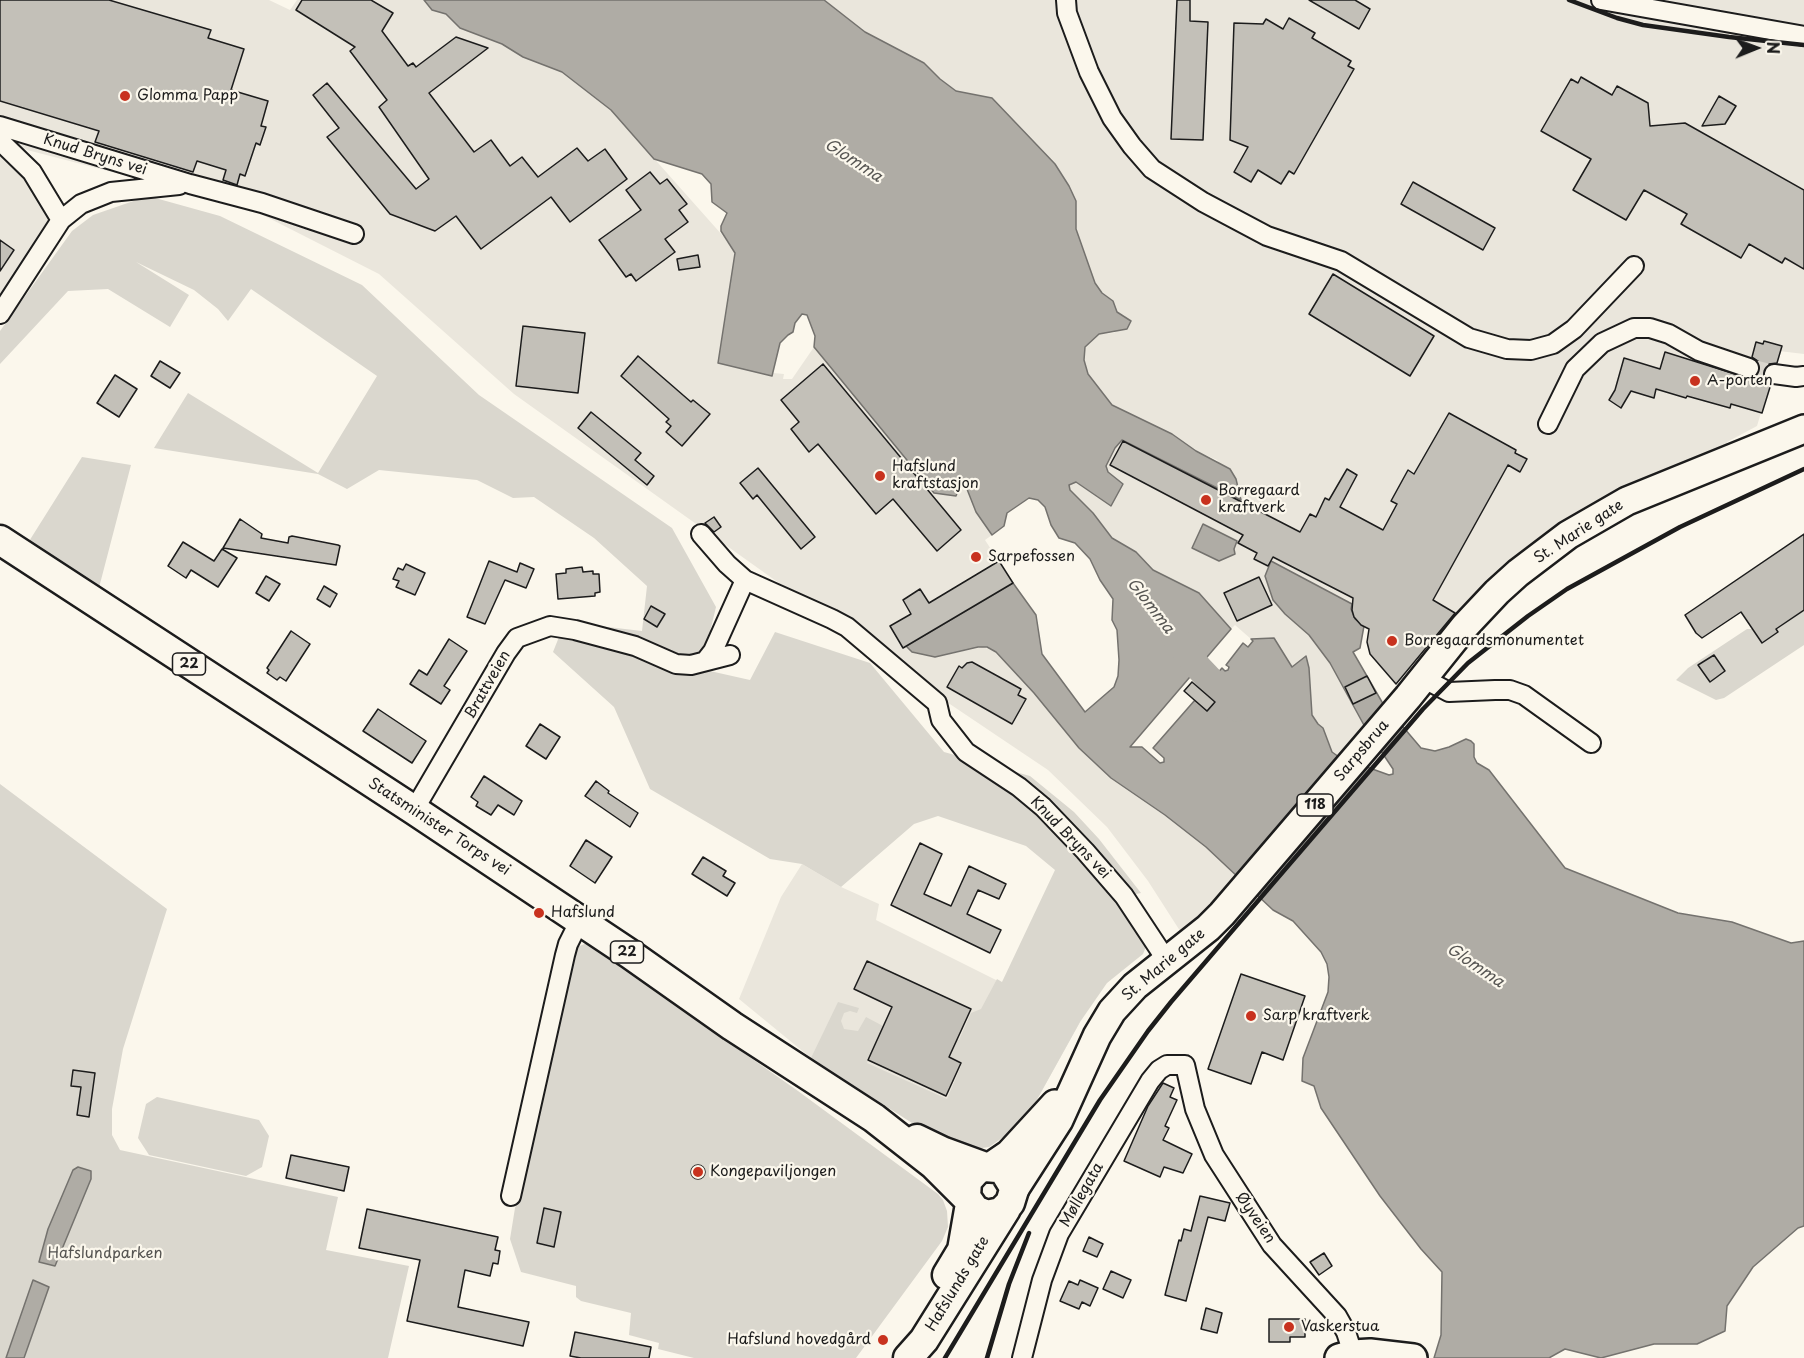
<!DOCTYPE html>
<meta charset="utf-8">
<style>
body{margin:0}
#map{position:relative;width:1804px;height:1358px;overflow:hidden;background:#fbf7ec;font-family:"Playpen Sans",sans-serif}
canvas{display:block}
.north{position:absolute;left:1726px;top:18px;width:60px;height:60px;-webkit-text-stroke:4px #fbf7ec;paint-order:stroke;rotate:89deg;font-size:16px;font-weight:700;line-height:24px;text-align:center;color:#1c1c1c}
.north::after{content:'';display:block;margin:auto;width:21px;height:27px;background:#1c1c1c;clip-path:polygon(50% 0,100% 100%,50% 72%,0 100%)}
</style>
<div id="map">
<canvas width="1804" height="1358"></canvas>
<div class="north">N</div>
</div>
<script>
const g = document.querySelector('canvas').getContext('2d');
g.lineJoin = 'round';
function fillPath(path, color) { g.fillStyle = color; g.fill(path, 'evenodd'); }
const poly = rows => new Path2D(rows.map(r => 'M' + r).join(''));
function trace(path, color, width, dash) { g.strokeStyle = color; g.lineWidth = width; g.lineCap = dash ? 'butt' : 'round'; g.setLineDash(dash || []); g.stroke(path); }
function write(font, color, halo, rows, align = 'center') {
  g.font = font + ' "Playpen Sans",sans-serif'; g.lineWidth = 4.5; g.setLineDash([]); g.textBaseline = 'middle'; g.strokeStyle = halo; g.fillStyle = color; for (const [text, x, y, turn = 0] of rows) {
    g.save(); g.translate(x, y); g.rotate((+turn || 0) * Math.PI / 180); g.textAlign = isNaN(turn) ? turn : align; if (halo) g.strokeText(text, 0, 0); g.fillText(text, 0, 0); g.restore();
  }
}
fillPath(poly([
 [0,0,269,0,290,10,297,0,424,0,432,10,446,14,460,28,502,44,523,57,562,72,611,110,723,236,735,252,719,363,772,376,773,373,784,374,783,379,792,379,814,347,934,493,955,496,960,486,965,483,976,512,992,535,985,540,1013,583,907,646,912,652,935,657,983,647,996,652,1034,693,1079,748,1111,778,1165,815,1206,847,1237,877,1213,905,1182,934,1148,881,1107,827,1048,770,926,688,514,394,379,274,247,207,4,144,61,220,0,314],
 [824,0,1804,0,1804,354,1779,351,1757,426,1727,442,1729,449,1608,497,1443,637,1409,614,1364,626,1355,619,1351,603,1285,614,1309,634,1330,663,1365,727,1339,757,1332,752,1312,715,1309,668,1306,657,1292,667,1274,638,1251,639,1235,625,1231,629,1199,593,1153,570,1136,552,1112,538,1093,513,1070,490,1069,485,1075,482,1112,506,1106,466,1115,448,1122,440,1241,499,1217,460,1196,451,1172,434,1112,405,1088,374,1084,360,1085,347,1099,334,1114,333,1125,316,1117,312,1113,301,1102,293,1095,283,1076,229,1076,201,1055,164,992,98,957,91,940,79,924,63,865,32],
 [802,864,841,887,879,904,876,920,1080,1022,1034,1105,1009,1133,989,1147,948,1146,811,1058,739,999,781,897]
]), '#eae6dc');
fillPath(poly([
 [148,196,220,216,362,285,479,395,672,528,716,607,701,669,750,680,775,632,870,663,944,752,1030,776,1074,812,1099,839,1141,893,1116,898,1136,930,1147,944,1143,954,1107,983,1080,1022,1034,1105,1009,1133,989,1147,969,1150,948,1146,811,1058,838,1002,859,1008,857,1013,850,1011,844,1013,841,1021,844,1029,858,1031,866,1017,883,1026,867,1063,947,1099,961,1066,933,1053,942,1033,959,1040,971,1013,981,1009,997,979,1002,982,1055,870,1026,846,938,816,914,824,841,887,802,864,770,859,650,789,614,707,553,652,565,622,642,631,647,586,594,538,534,497,513,498,477,480,379,470,347,489,318,474,154,448,188,393,318,473,377,376,251,289,228,321,218,309,194,290,136,262,189,295,170,327,108,289,68,291,0,364,0,331,72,231,93,215],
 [82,457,131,465,95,603,21,554],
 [1804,610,1804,645,1724,698,1716,700,1676,680,1688,668,1747,629,1752,629,1762,643,1778,632,1776,629],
 [0,784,167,909,123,1049,112,1109,112,1135,120,1150,338,1197,326,1250,409,1266,388,1358,0,1358],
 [587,943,798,1091,938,1194,943,1200,947,1211,948,1227,942,1241,856,1358,694,1358,658,1349,659,1343,629,1335,631,1313,581,1301,576,1297,576,1286,521,1272,510,1239,515,1208,570,956,577,947],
 [157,1097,259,1120,269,1136,262,1167,246,1176,149,1155,138,1138,146,1104]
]), '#dad7ce');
const water = poly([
 [424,0,824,0,865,32,924,63,940,79,956,91,992,98,1055,164,1069,186,1076,201,1076,229,1095,283,1102,293,1113,301,1117,312,1131,321,1127,329,1099,334,1085,347,1084,360,1088,374,1112,405,1172,434,1196,451,1230,469,1236,479,1241,500,1122,440,1115,448,1106,466,1108,472,1123,484,1111,506,1076,482,1069,485,1070,490,1093,513,1112,538,1136,552,1153,570,1199,593,1231,629,1130,747,1142,747,1160,763,1164,762,1164,758,1153,748,1195,700,1207,711,1215,702,1202,691,1222,668,1225,671,1228,670,1229,667,1226,665,1243,643,1248,647,1253,641,1251,639,1274,638,1292,667,1306,656,1309,668,1312,715,1318,724,1323,728,1332,752,1339,757,1389,775,1393,774,1393,769,1365,727,1330,663,1309,635,1285,614,1273,600,1265,576,1271,561,1352,604,1351,609,1355,619,1364,626,1360,648,1353,652,1382,702,1421,748,1435,751,1449,747,1466,739,1471,741,1474,744,1474,757,1477,763,1489,770,1565,868,1678,913,1732,922,1791,943,1804,941,1804,1226,1798,1228,1753,1267,1727,1306,1725,1331,1697,1344,1654,1344,1601,1358,1565,1349,1549,1358,1434,1358,1441,1335,1442,1272,1421,1249,1380,1196,1321,1108,1314,1086,1302,1081,1303,1058,1328,992,1329,977,1327,964,1321,952,1293,921,1273,910,1206,847,1165,815,1111,778,1079,748,1034,693,996,652,987,647,978,647,935,657,912,652,906,646,1013,583,1036,615,1042,654,1085,712,1114,687,1118,676,1119,660,1117,630,1112,620,1113,599,1100,580,1090,559,1075,543,1059,538,1051,525,1045,507,1038,500,1029,498,1007,513,1004,526,992,535,976,512,965,484,960,486,956,496,934,493,814,347,815,336,807,315,802,314,795,323,793,332,788,335,780,343,772,376,718,363,735,253,721,231,721,226,727,213,712,202,711,184,702,174,654,159,611,110,562,72,523,57,502,44,460,28,446,14,432,10,424,0],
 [1203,524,1237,541,1234,549,1235,554,1219,561,1192,548,1203,524],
 [78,1167,91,1171,91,1179,55,1266,39,1262,48,1229,73,1170,78,1167],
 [33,1280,49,1287,24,1358,6,1358,33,1280]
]);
fillPath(water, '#afaca5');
trace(water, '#74726e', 1.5);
trace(poly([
 [1175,637,1198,667,1237,708]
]), '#afaca5', 27);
const building = poly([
 [0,0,109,0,211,30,208,38,244,49,231,90,268,101,261,126,266,127,260,145,256,143,245,176,240,174,237,185,223,180,226,170,197,161,193,172,95,142,99,131,0,101,0,0],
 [302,0,371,0,393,13,382,31,408,66,413,63,416,67,456,37,488,48,429,93,474,152,491,140,510,166,522,157,538,177,577,148,588,161,605,149,627,179,570,222,551,197,481,249,456,216,435,231,390,214,327,137,339,128,313,95,327,83,416,189,429,179,379,107,387,100,350,51,355,47,296,10,302,0],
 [1177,0,1190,0,1190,21,1208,22,1203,140,1171,139,1177,0],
 [1309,0,1355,0,1370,9,1359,29,1309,0],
 [1289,18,1315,33,1312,38,1351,61,1348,66,1354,69,1294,174,1289,171,1281,184,1258,170,1251,182,1234,172,1248,147,1230,140,1234,23,1263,24,1266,19,1283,29,1289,18],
 [1581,77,1612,95,1617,86,1648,103,1650,126,1685,123,1804,190,1804,269,1785,258,1782,263,1749,244,1741,258,1681,224,1687,214,1644,190,1626,220,1573,190,1591,159,1541,131,1571,79,1578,83,1581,77],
 [1719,96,1736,106,1725,124,1702,126,1719,96],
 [650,172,660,184,667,179,687,204,679,210,688,222,665,239,675,252,636,281,631,274,626,277,599,240,641,210,626,190,650,172],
 [1413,182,1495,228,1483,250,1401,204,1413,182],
 [0,240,14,250,0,271,0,240],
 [698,255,700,267,679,270,677,259,698,255],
 [1333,274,1434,336,1410,376,1309,314,1333,274],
 [523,326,585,333,578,393,516,386,523,326],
 [1764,341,1782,346,1777,363,1769,364,1763,372,1764,379,1771,384,1762,413,1731,404,1730,408,1687,396,1686,398,1656,389,1654,398,1631,391,1621,408,1609,400,1615,390,1624,358,1660,369,1665,352,1751,379,1756,377,1760,371,1758,361,1752,357,1756,342,1763,344,1764,341],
 [638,356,691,402,693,400,710,414,682,446,666,432,671,426,666,422,669,419,621,376,638,356],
 [160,361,180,373,170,388,151,376,160,361],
 [823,364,961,530,937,551,893,499,876,514,818,444,809,452,791,429,799,422,781,400,823,364],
 [115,375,137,389,119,417,97,403,115,375],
 [591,412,641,453,635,460,654,476,647,485,578,428,591,412],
 [1449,413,1516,450,1515,453,1527,459,1520,472,1508,465,1433,600,1455,613,1396,684,1370,654,1367,642,1369,629,1361,625,1354,617,1352,610,1353,598,1273,557,1268,566,1254,559,1257,553,1238,543,1243,535,1110,465,1123,441,1300,532,1310,514,1316,517,1325,498,1329,500,1347,469,1357,475,1340,507,1383,530,1397,504,1391,501,1408,470,1414,474,1449,413],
 [758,468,815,537,801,549,757,495,753,499,740,483,758,468],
 [714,517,721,527,714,532,705,523,714,517],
 [240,519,262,534,261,538,288,543,289,537,292,536,338,545,340,546,336,565,223,548,240,519],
 [1804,534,1804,610,1776,629,1778,632,1762,643,1741,612,1702,638,1696,633,1685,615,1804,534],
 [183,542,214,561,222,549,237,558,218,587,191,570,186,578,168,566,183,542],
 [489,561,517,572,520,563,534,569,526,588,505,580,485,624,467,617,489,561],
 [999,561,1013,583,903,648,890,626,911,614,903,600,920,589,929,603,999,561],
 [406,564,425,573,415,595,396,587,399,581,393,579,398,568,403,570,406,564],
 [582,567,583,572,593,571,593,574,599,574,600,592,595,593,595,596,558,599,556,574,566,573,566,569,582,567],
 [266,576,280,584,269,601,256,593,266,576],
 [1259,577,1272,605,1237,621,1224,593,1259,577],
 [324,586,337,594,330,607,317,599,324,586],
 [651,606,665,614,657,627,644,619,651,606],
 [291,631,310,644,286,681,280,677,277,680,267,673,269,670,267,668,291,631],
 [449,639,467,651,444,686,450,690,441,704,410,684,419,670,427,675,449,639],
 [1714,655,1725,671,1710,682,1698,665,1714,655],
 [972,662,1021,689,1018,695,1026,699,1012,724,947,687,959,666,962,668,967,663,972,662],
 [1367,676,1376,693,1353,704,1345,687,1367,676],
 [1192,682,1215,702,1207,711,1184,691,1192,682],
 [378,709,426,741,412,763,363,731,378,709],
 [540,724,560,737,546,759,526,746,540,724],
 [484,776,522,801,514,815,498,805,491,815,476,806,478,802,471,797,484,776],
 [596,781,609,791,608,793,638,813,630,827,585,796,596,781],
 [586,840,612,857,595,883,570,866,586,840],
 [920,843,942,854,924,894,951,906,969,866,1006,884,999,899,978,890,967,914,1001,930,990,953,891,905,920,843],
 [703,857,726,871,723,876,735,883,727,896,692,874,703,857],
 [867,961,971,1009,949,1057,961,1063,946,1096,868,1060,892,1007,854,989,867,961],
 [1241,974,1305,996,1283,1060,1262,1052,1251,1084,1208,1069,1241,974],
 [73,1070,95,1073,89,1117,77,1115,81,1087,71,1086,73,1070],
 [1163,1083,1174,1088,1170,1097,1177,1100,1165,1126,1169,1128,1163,1140,1192,1154,1183,1173,1164,1167,1160,1177,1124,1161,1148,1106,1163,1083],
 [291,1155,349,1167,344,1191,286,1178,291,1155],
 '691 1172a7 7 0 1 1 14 0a7 7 0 1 1-14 0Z',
 [1200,1196,1230,1203,1225,1221,1208,1217,1186,1301,1165,1295,1179,1240,1181,1241,1184,1229,1191,1231,1200,1196],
 [544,1208,561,1212,554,1247,537,1243,544,1208],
 [367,1209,498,1237,495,1250,500,1251,498,1264,493,1263,490,1276,465,1270,458,1307,529,1322,523,1346,407,1321,420,1260,359,1248,367,1209],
 [1089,1237,1103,1244,1097,1257,1083,1251,1089,1237],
 [1324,1253,1332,1266,1319,1275,1310,1262,1324,1253],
 [1111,1271,1131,1280,1123,1298,1103,1289,1111,1271],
 [1080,1280,1098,1288,1090,1306,1082,1302,1079,1309,1060,1301,1069,1281,1078,1285,1080,1280],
 [1206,1308,1222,1313,1217,1333,1201,1329,1206,1308],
 [1269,1319,1305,1319,1305,1337,1290,1337,1290,1342,1269,1342,1269,1319],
 [575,1332,651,1347,649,1358,581,1358,570,1356,575,1332]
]);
fillPath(building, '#c3c0b8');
trace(building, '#1c1c1c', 1.5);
trace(poly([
 [1749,368,1774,374]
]), '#dad6cd', 18, [18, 9]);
const minor = poly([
 [1066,0,1067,13,1089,72,1112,118,1132,146,1152,169,1203,202,1267,236,1341,261,1469,338,1507,349,1531,350,1553,344,1574,329,1634,266],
 [1601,0,1804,36],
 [0,126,190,184,262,203,354,234],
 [0,141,32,172,61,220],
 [0,314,61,220,81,204,111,192,179,185],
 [1774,374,1796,377,1804,376],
 [1548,424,1575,369,1602,343,1634,328,1650,328,1669,334,1699,351,1749,368],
 [701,534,727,564,745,580,832,619,847,627,937,703,941,720,966,752,1019,787,1043,807,1085,851,1124,896,1167,961],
 [706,660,713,651,745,580],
 [1425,675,1432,683,1449,692,1495,690,1510,690,1524,695,1591,743],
 [414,810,506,653,517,638,550,626,575,630,635,646,676,664,691,665,730,655],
 [511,1196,565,955,568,944,580,920],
 [1022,1358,1042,1280,1059,1234,1150,1081,1159,1070,1167,1065,1185,1065,1195,1109,1214,1155,1272,1245,1337,1316,1346,1332,1353,1354]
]);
const primary = poly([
 [990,1167,1009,1154,1055,1104],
 [1014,1190,1059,1120,1097,1036,1112,1011,1135,986,1208,928,1222,914,1408,697,1465,626,1497,592,1518,573,1568,535,1627,501,1804,429],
 [1339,1358,1353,1354,1370,1353,1413,1358]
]);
const trunk = poly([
 [0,540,414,810,630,954,732,1026,874,1118,934,1165,966,1197,975,1210,987,1215,1001,1212,1010,1203,1014,1190,1012,1184,1004,1171,997,1168,985,1167,977,1170,967,1181,966,1197],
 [917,1139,944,1152,985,1167],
 [947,1275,962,1250,970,1204],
 [908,1358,924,1340,1006,1209]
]);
trace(minor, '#1c1c1c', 22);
trace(primary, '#1c1c1c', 32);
trace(trunk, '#1c1c1c', 33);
trace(minor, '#fbf7ec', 18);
trace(primary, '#fbf7ec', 27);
trace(trunk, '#fbf7ec', 28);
trace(poly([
 [1569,0,1617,18,1643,25,1729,37,1804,45],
 [945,1358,1100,1100,1148,1031,1171,1002,1423,709,1468,663,1528,616,1567,589,1680,527,1804,469],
 [987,1358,1009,1284,1029,1233]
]), '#1c1c1c', 4.5);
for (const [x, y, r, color] of [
 [125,96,6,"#c8321e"],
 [1695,381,6,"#c8321e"],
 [880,476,6,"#c8321e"],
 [1206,500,6,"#c8321e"],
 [976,557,6,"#c8321e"],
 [1392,641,6,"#c8321e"],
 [539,913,6,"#c8321e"],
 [1251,1016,6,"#c8321e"],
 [698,1172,6,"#c8321e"],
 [1289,1327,6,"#c8321e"],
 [883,1340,6,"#c8321e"]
]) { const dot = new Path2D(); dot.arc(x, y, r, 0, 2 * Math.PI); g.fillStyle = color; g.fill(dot); trace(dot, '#fbf7ec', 2); }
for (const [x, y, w] of [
 [189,664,33],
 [1315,805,36],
 [627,952,33]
]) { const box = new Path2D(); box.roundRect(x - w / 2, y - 11, w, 22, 4.5); g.fillStyle = '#fbf7ec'; g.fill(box); trace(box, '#1c1c1c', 1.5); }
write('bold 14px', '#1c1c1c', null, [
 ["22",189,664],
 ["118",1315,805],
 ["22",627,952]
]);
write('15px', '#1c1c1c', '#fbf7ec', [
 ["Glomma Papp",137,96],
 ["A-porten",1707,381],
 ["Hafslund",892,467],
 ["kraftstasjon",892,484],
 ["Borregaard",1218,491],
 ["kraftverk",1218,508],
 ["Sarpefossen",988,557],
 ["Borregaardsmonumentet",1404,641],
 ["Hafslund",551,913],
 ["Sarp kraftverk",1263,1016],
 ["Kongepaviljongen",710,1172],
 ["Vaskerstua",1301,1327],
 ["Hafslund hovedgård",871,1340,"right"]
], 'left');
write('15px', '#1c1c1c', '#fbf7ec', [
 ["Knud Bryns vei",95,155,17],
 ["St. Marie gate",1579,532,-33],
 ["Brattveien",488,685,-60],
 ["Sarpsbrua",1362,751,-50],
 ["Statsminister Torps vei",439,827,33],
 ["Knud Bryns vei",1070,838,46],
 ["St. Marie gate",1164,965,-40],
 ["Møllegata",1082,1195,-60],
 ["Øyveien",1255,1218,56],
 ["Hafslunds gate",958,1284,-59]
]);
write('15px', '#555451', '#fbf7ec', [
 ["Hafslundparken",105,1254]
]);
write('italic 16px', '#575653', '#fbf7ec', [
 ["Glomma",853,161,33],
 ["Glomma",1150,606,52],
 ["Glomma",1475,966,34]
]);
</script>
